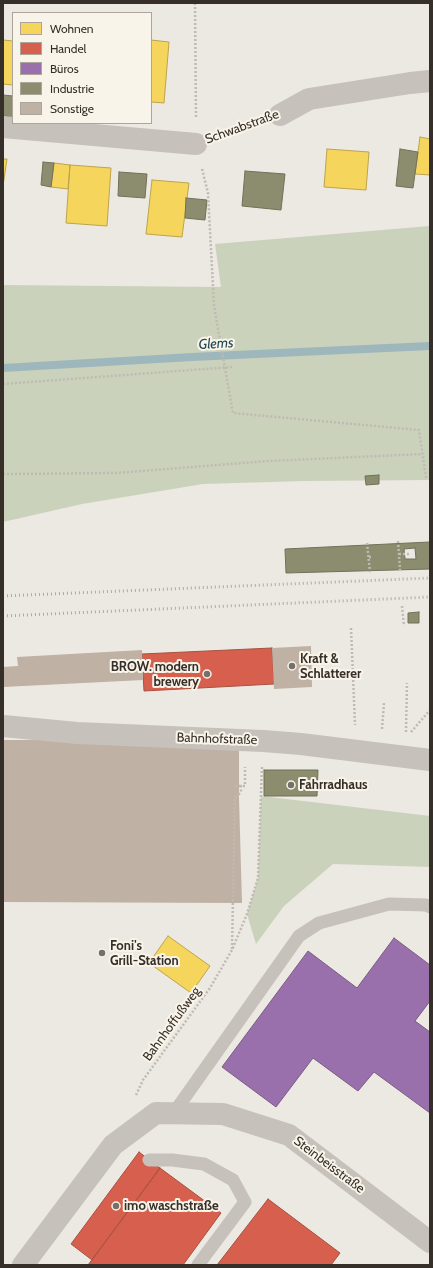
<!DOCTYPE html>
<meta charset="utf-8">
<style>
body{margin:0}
#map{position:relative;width:433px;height:1268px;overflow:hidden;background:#ece9e2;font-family:Cabin,sans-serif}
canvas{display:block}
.frame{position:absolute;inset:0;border:4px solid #362f29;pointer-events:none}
.legend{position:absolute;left:12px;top:12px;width:140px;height:112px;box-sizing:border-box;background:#f9f4e9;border:1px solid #aba59c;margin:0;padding:5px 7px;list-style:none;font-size:12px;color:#362f29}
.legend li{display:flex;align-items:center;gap:8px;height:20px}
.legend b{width:20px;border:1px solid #aba59c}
</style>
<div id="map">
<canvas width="433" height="1268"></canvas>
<div class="frame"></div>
<ul class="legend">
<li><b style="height:11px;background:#f6d55c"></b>Wohnen</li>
<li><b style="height:11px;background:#d6604d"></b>Handel</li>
<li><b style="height:11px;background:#9970ab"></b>Büros</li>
<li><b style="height:11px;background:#8c8c6e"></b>Industrie</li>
<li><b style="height:11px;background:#bfb1a4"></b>Sonstige</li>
</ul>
</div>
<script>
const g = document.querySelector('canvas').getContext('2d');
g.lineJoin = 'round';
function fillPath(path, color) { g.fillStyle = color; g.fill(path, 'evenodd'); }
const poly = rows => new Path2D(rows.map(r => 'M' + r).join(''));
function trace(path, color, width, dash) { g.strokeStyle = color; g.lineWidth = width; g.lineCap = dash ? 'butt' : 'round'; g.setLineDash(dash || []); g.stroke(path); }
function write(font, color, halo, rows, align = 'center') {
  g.font = font + ' Cabin,sans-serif'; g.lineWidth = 4; g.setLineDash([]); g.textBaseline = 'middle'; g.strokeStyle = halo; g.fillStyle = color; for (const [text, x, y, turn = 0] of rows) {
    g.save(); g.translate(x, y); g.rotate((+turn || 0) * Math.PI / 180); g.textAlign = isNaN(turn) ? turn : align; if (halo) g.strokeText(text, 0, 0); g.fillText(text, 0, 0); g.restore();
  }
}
fillPath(poly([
 [430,226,430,480,306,481,203,484,82,504,3,522,3,285,221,287,215,244],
 [261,796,430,816,430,867,333,864,284,906,256,944,247,914,258,878]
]), '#cad2bc');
const homes = poly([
 [3,40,13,41,13,85,3,84,3,40],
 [151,40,169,42,164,103,151,102,151,40],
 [420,137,430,139,430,175,415,174,420,137],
 [327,149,369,152,366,190,324,187,327,149],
 [3,159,7,159,3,186,3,159],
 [54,163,70,165,68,189,51,187,54,163],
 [70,165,111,168,107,226,66,223,70,165],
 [152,180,189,183,182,237,146,234,152,180],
 [168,936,210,966,191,993,149,963,168,936]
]);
fillPath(homes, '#f6d55c');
trace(homes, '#bca34d', 1);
const shops = poly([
 [272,648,274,684,144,691,142,654,272,648],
 [139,1152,160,1168,92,1260,71,1244,139,1152],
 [160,1168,221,1213,183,1265,88,1265,160,1168],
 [268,1199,340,1253,331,1265,217,1265,268,1199]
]);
fillPath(shops, '#d6604d');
trace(shops, '#a65142', 1);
const offices = poly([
 [394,938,430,965,430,1001,415,1021,430,1032,430,1113,374,1072,358,1091,313,1058,276,1107,222,1067,308,951,357,988,394,938]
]);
fillPath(offices, '#9970ab');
trace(offices, '#7b5c84', 1);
const industry = poly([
 [3,95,13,96,13,117,3,116,3,95],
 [400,149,418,152,413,188,396,186,400,149],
 [43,162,54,163,51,187,41,185,43,162],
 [245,171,285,174,281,210,242,206,245,171],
 [119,172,147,174,145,198,118,196,119,172],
 [186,198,207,200,205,220,185,218,186,198],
 [379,475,379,484,366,485,365,476,379,475],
 [430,542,430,569,286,573,285,549,430,542],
 [415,548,416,559,405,559,404,549,415,548],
 [419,612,419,623,408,623,408,613,419,612],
 [264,770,318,770,317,796,264,796,264,770]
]);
fillPath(industry, '#8c8c6e');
trace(industry, '#727059', 1);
trace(poly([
 [3,368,192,357,430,346]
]), '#9eb7bd', 8);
fillPath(poly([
 [311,646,312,687,274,689,272,648],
 [142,650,143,680,3,687,3,667,18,666,17,657],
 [3,740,75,740,239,747,239,798,242,903,3,902]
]), '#bfb1a4');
trace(poly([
 [195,3,196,118],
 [220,136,256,123],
 [202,169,208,193,214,306,233,413,419,430,426,478],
 [3,384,232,367],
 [3,474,116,473,268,461,423,454],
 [398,541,400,570],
 [367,543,370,572],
 [399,554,410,554],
 [369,557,373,557],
 [402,606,404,626],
 [351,628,355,725],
 [382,729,384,703],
 [406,732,407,683],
 [411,732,430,710],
 [235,786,245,786,245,767],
 [232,949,235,798,241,792,241,786,239,786],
 [136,1095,143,1080,210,988,232,950,247,914,258,878,262,765]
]), '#bfbab3', 2.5, [2, 2]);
trace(poly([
 [173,1114,299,936,319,923,389,904,426,905,430,907],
 [149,1160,172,1160,204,1164,233,1180,245,1202,198,1265]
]), '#c6c1ba', 13);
trace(poly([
 [280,115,309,99,410,83,430,81],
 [3,127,196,144],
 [23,1265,113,1145,156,1113,223,1114,289,1135,430,1242]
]), '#c6c1ba', 22);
trace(poly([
 [3,726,77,733,263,741,301,744,430,760]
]), '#c6c1ba', 22);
trace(poly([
 [3,596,430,578],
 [3,616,430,597]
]), '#adaaa5', 3, [1, 3]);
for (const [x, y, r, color] of [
 [292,666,4,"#76706a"],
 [207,674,4,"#76706a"],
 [291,785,4,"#76706a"],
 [102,953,4,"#76706a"],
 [116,1206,4,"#76706a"]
]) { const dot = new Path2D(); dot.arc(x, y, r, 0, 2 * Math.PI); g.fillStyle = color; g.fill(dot); trace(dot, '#f9f4e9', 1.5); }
write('13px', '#362f29', '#f9f4e9', [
 ["Schwabstraße",242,127,-20],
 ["Bahnhofstraße",217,739,2],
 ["Bahnhoffußweg",172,1024,-54],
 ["Steinbeisstraße",329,1165,37]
]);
write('bold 13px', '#362f29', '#f9f4e9', [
 ["Kraft &",300,659],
 ["Schlatterer",300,674],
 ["BROW. modern",199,667,"right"],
 ["brewery",199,682,"right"],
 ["Fahrradhaus",299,785],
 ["Foni's",110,946],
 ["Grill-Station",110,961],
 ["imo waschstraße",124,1206]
], 'left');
write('italic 14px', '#204856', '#f9f4e9', [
 ["Glems",216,344,-3]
]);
</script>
